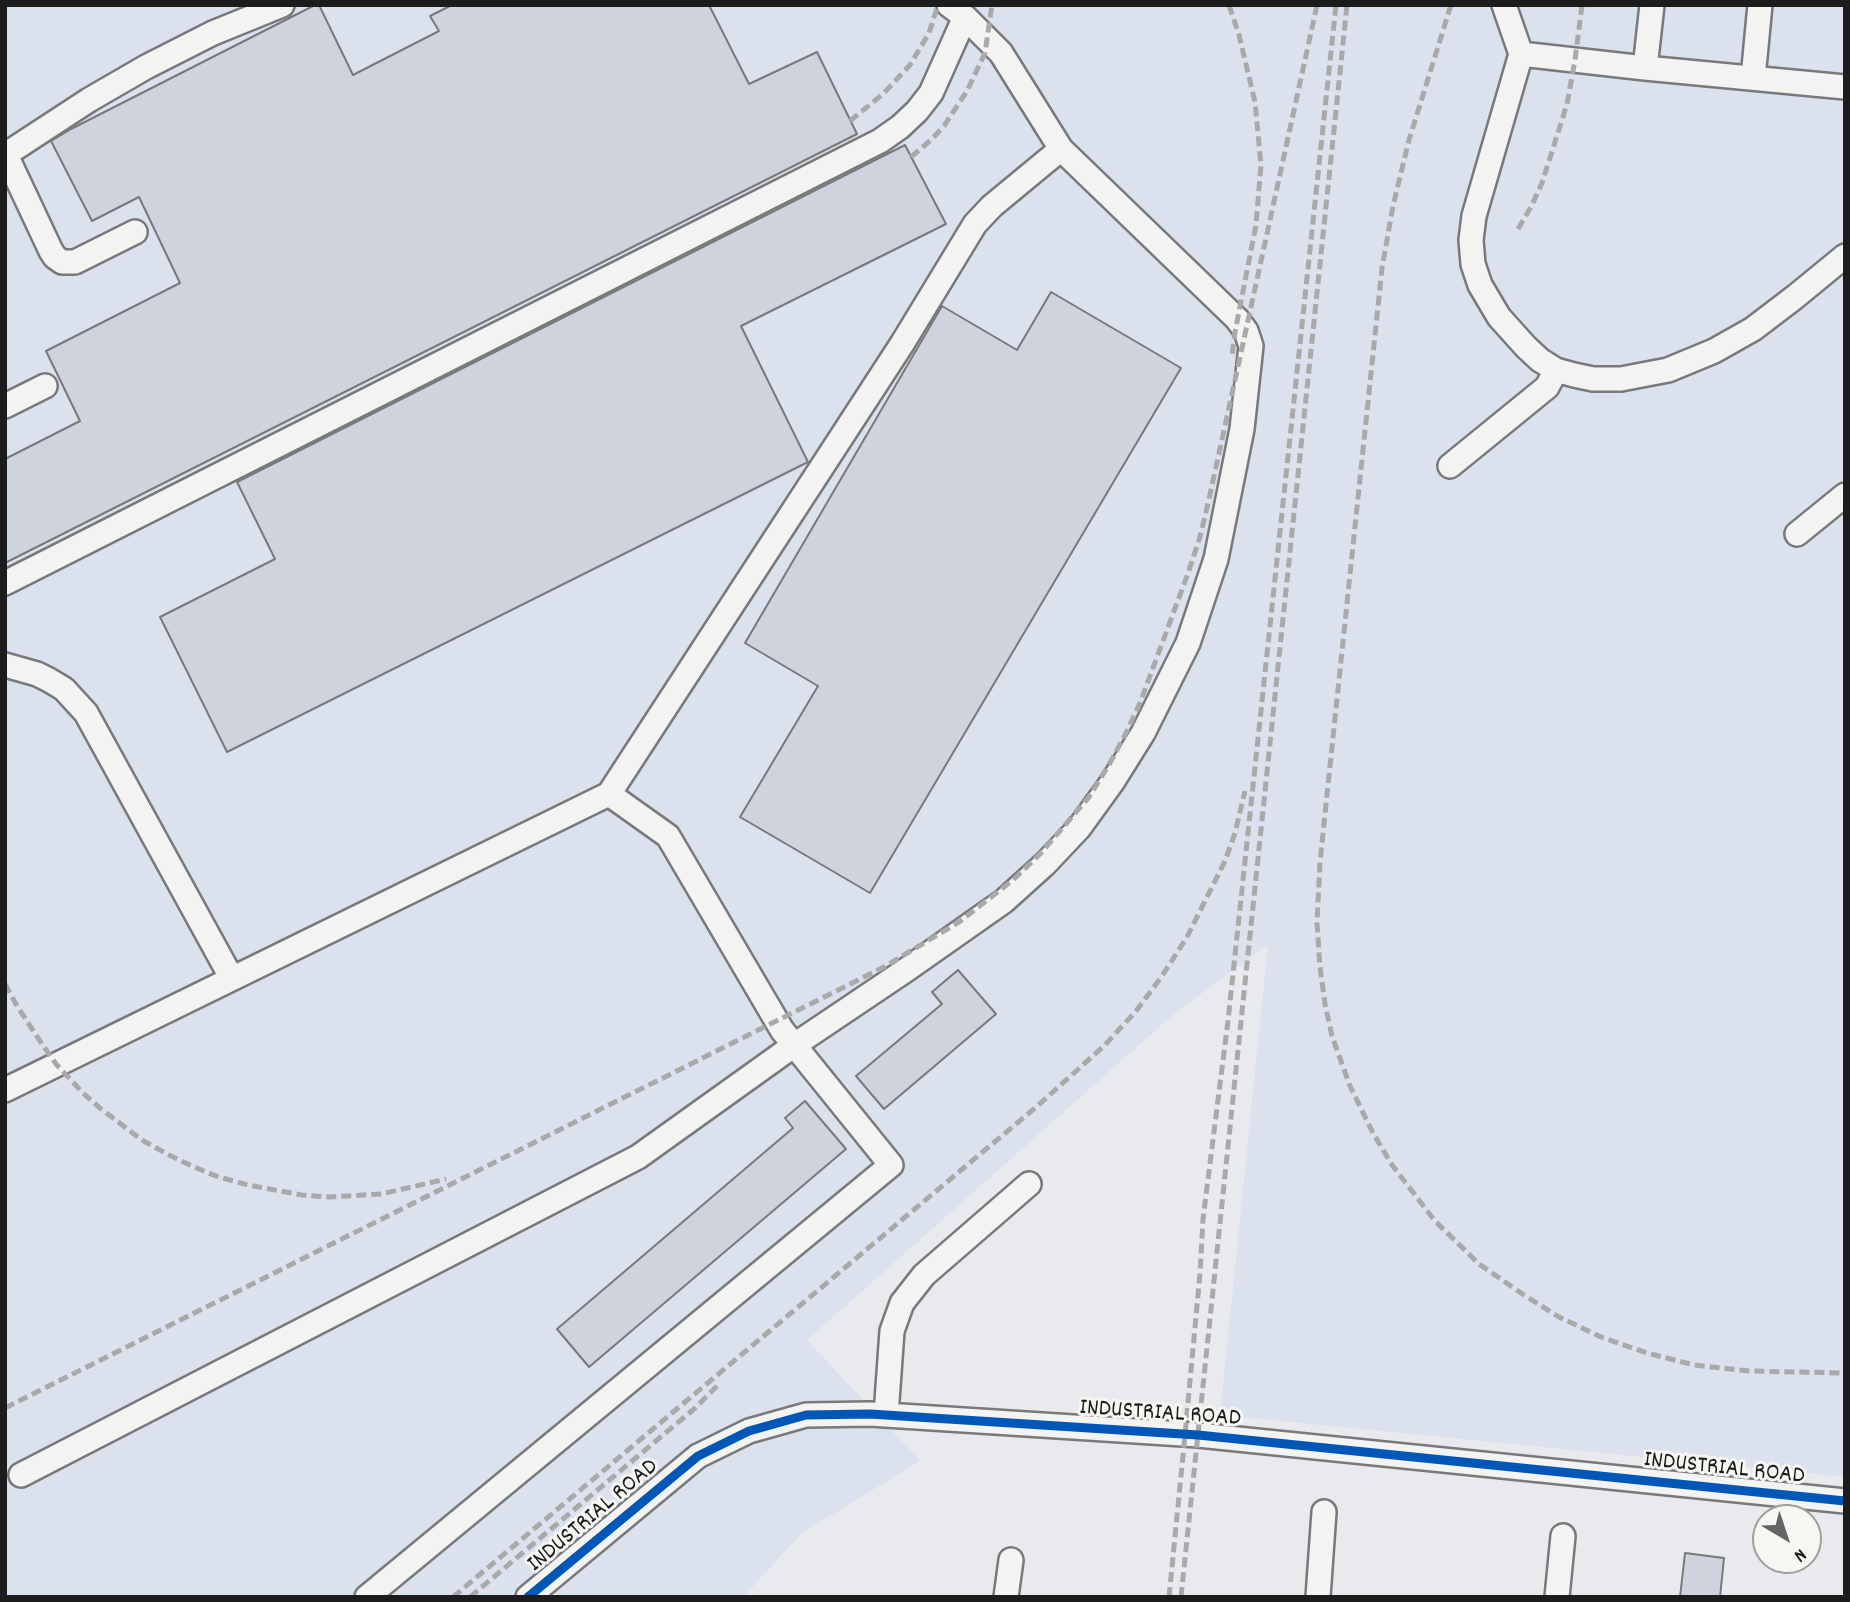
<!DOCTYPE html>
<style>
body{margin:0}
#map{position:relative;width:1850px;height:1602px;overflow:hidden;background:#e8eaed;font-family:Dekko,sans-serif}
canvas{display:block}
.frame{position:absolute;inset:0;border:7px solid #1c1c1c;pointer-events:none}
.north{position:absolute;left:1752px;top:1504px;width:70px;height:70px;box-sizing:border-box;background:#f6f6f2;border:2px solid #9f9f9c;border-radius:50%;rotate:141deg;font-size:19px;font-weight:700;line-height:28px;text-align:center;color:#1c1c1c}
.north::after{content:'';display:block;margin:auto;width:24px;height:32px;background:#636465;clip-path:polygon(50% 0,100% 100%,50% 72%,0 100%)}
</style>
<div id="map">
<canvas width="1850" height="1602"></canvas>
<div class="frame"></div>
<div class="north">N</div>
</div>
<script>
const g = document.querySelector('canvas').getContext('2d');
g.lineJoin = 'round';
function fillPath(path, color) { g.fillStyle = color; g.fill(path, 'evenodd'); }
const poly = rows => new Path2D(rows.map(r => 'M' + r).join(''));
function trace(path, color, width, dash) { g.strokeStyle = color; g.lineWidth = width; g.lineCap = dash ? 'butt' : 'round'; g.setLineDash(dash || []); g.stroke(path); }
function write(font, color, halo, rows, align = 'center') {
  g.font = font + ' Dekko,sans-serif'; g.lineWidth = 6; g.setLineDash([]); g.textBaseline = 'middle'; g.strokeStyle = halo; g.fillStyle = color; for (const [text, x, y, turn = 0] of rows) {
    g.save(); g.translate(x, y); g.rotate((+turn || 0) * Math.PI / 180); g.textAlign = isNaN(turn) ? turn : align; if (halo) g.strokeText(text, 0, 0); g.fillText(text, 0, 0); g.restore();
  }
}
fillPath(poly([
 [5,5,1845,5,1845,1477,1220,1415,1268,945,1176,1012,807,1340,920,1461,802,1533,743,1597,5,1597]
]), '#dbe2ed');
const building = poly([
 [315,5,319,5,353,75,439,31,430,16,452,5,709,5,749,84,817,52,857,134,5,563,5,459,80,421,46,351,180,283,139,197,92,221,51,141,71,129,315,5],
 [905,145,946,224,741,326,808,462,227,752,160,617,275,559,237,482,905,145],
 [1051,292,1181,368,870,893,740,817,818,686,745,643,942,306,1017,350,1051,292],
 [958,970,996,1014,884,1109,856,1076,942,1004,932,992,958,970],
 [805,1101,846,1149,589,1367,557,1329,793,1128,785,1118,805,1101],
 [1685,1553,1724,1558,1720,1597,1680,1597,1685,1553]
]);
fillPath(building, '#ced3de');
trace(building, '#78797a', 2);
const minor = poly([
 [1504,5,1521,54,1474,216,1471,240,1473,264,1480,285,1499,317,1526,347,1540,360,1556,370,1574,375,1593,379,1621,379,1668,370,1714,351,1753,329,1795,297,1845,256],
 [1521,54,1645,68,1845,87],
 [1645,68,1652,5],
 [1753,78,1760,5],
 [5,153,51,251,55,257,62,262,75,262,135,232],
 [5,155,89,100,146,67,213,33,282,5],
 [5,406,45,386],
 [1450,466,1547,387,1556,370],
 [1797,534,1845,495],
 [5,583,880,141,900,127,917,111,931,93,965,17],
 [5,665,37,674,49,680,64,689,86,713,231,977],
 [5,1090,609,794,902,344,975,224,992,206,1061,149],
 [886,1415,892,1331,902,1303,924,1275,1029,1184],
 [21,1475,638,1157,793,1046,906,970,1004,901,1045,864,1079,828,1113,781,1143,733,1188,643,1216,559,1242,429,1251,346,1246,331,1237,319,1061,149,1001,53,965,17,949,5],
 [367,1597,891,1165,782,1030,668,836,609,794],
 [528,1597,698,1456,749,1431,806,1415,870,1414,1198,1435,1845,1501],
 [1006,1597,1011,1560],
 [1318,1597,1324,1512],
 [1557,1597,1563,1536]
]);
trace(minor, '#78797a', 28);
trace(minor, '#f3f3f2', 23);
trace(poly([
 [1229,5,1239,35,1255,102,1261,165,1256,225,1235,332,1232,356],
 [1451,5,1409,140,1393,206,1382,268,1320,862,1317,923,1320,967,1325,1004,1332,1036,1350,1086,1373,1133,1392,1165,1435,1221,1479,1264,1524,1295,1559,1317,1601,1337,1647,1353,1694,1365,1749,1371,1845,1373],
 [850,121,883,94,910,65,929,33,938,5],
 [911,157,932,139,944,126,967,91,985,53,992,5],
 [1518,229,1531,207,1542,183,1567,104,1575,60,1582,5],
 [5,984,17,1006,42,1044,56,1064,83,1093,101,1109,142,1140,169,1155,192,1166,216,1176,248,1185,302,1195,330,1197,381,1194,446,1179],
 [5,1408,884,967,959,922,1013,880,1041,853,1089,797,1110,763,1126,733,1140,703,1187,576,1200,537,1209,499,1317,5],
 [453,1597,1035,1108,1104,1046,1136,1011,1162,976,1187,937,1225,861,1235,833,1245,791],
 [470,1597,694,1409,718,1385],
 [1169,1597,1185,1435,1200,1273,1203,1219,1228,1021,1336,5],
 [1181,1597,1347,5]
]), '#a9a9a9', 5, [10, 5]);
trace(poly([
 [528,1597,698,1456,749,1431,806,1415,870,1414,1198,1435,1845,1501]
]), '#0057b8', 9);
write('24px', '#1c1c1c', '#f6f6f2', [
 ["INDUSTRIAL ROAD",1160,1415,4],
 ["INDUSTRIAL ROAD",1724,1470,6],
 ["INDUSTRIAL ROAD",594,1517,-40]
]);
</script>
